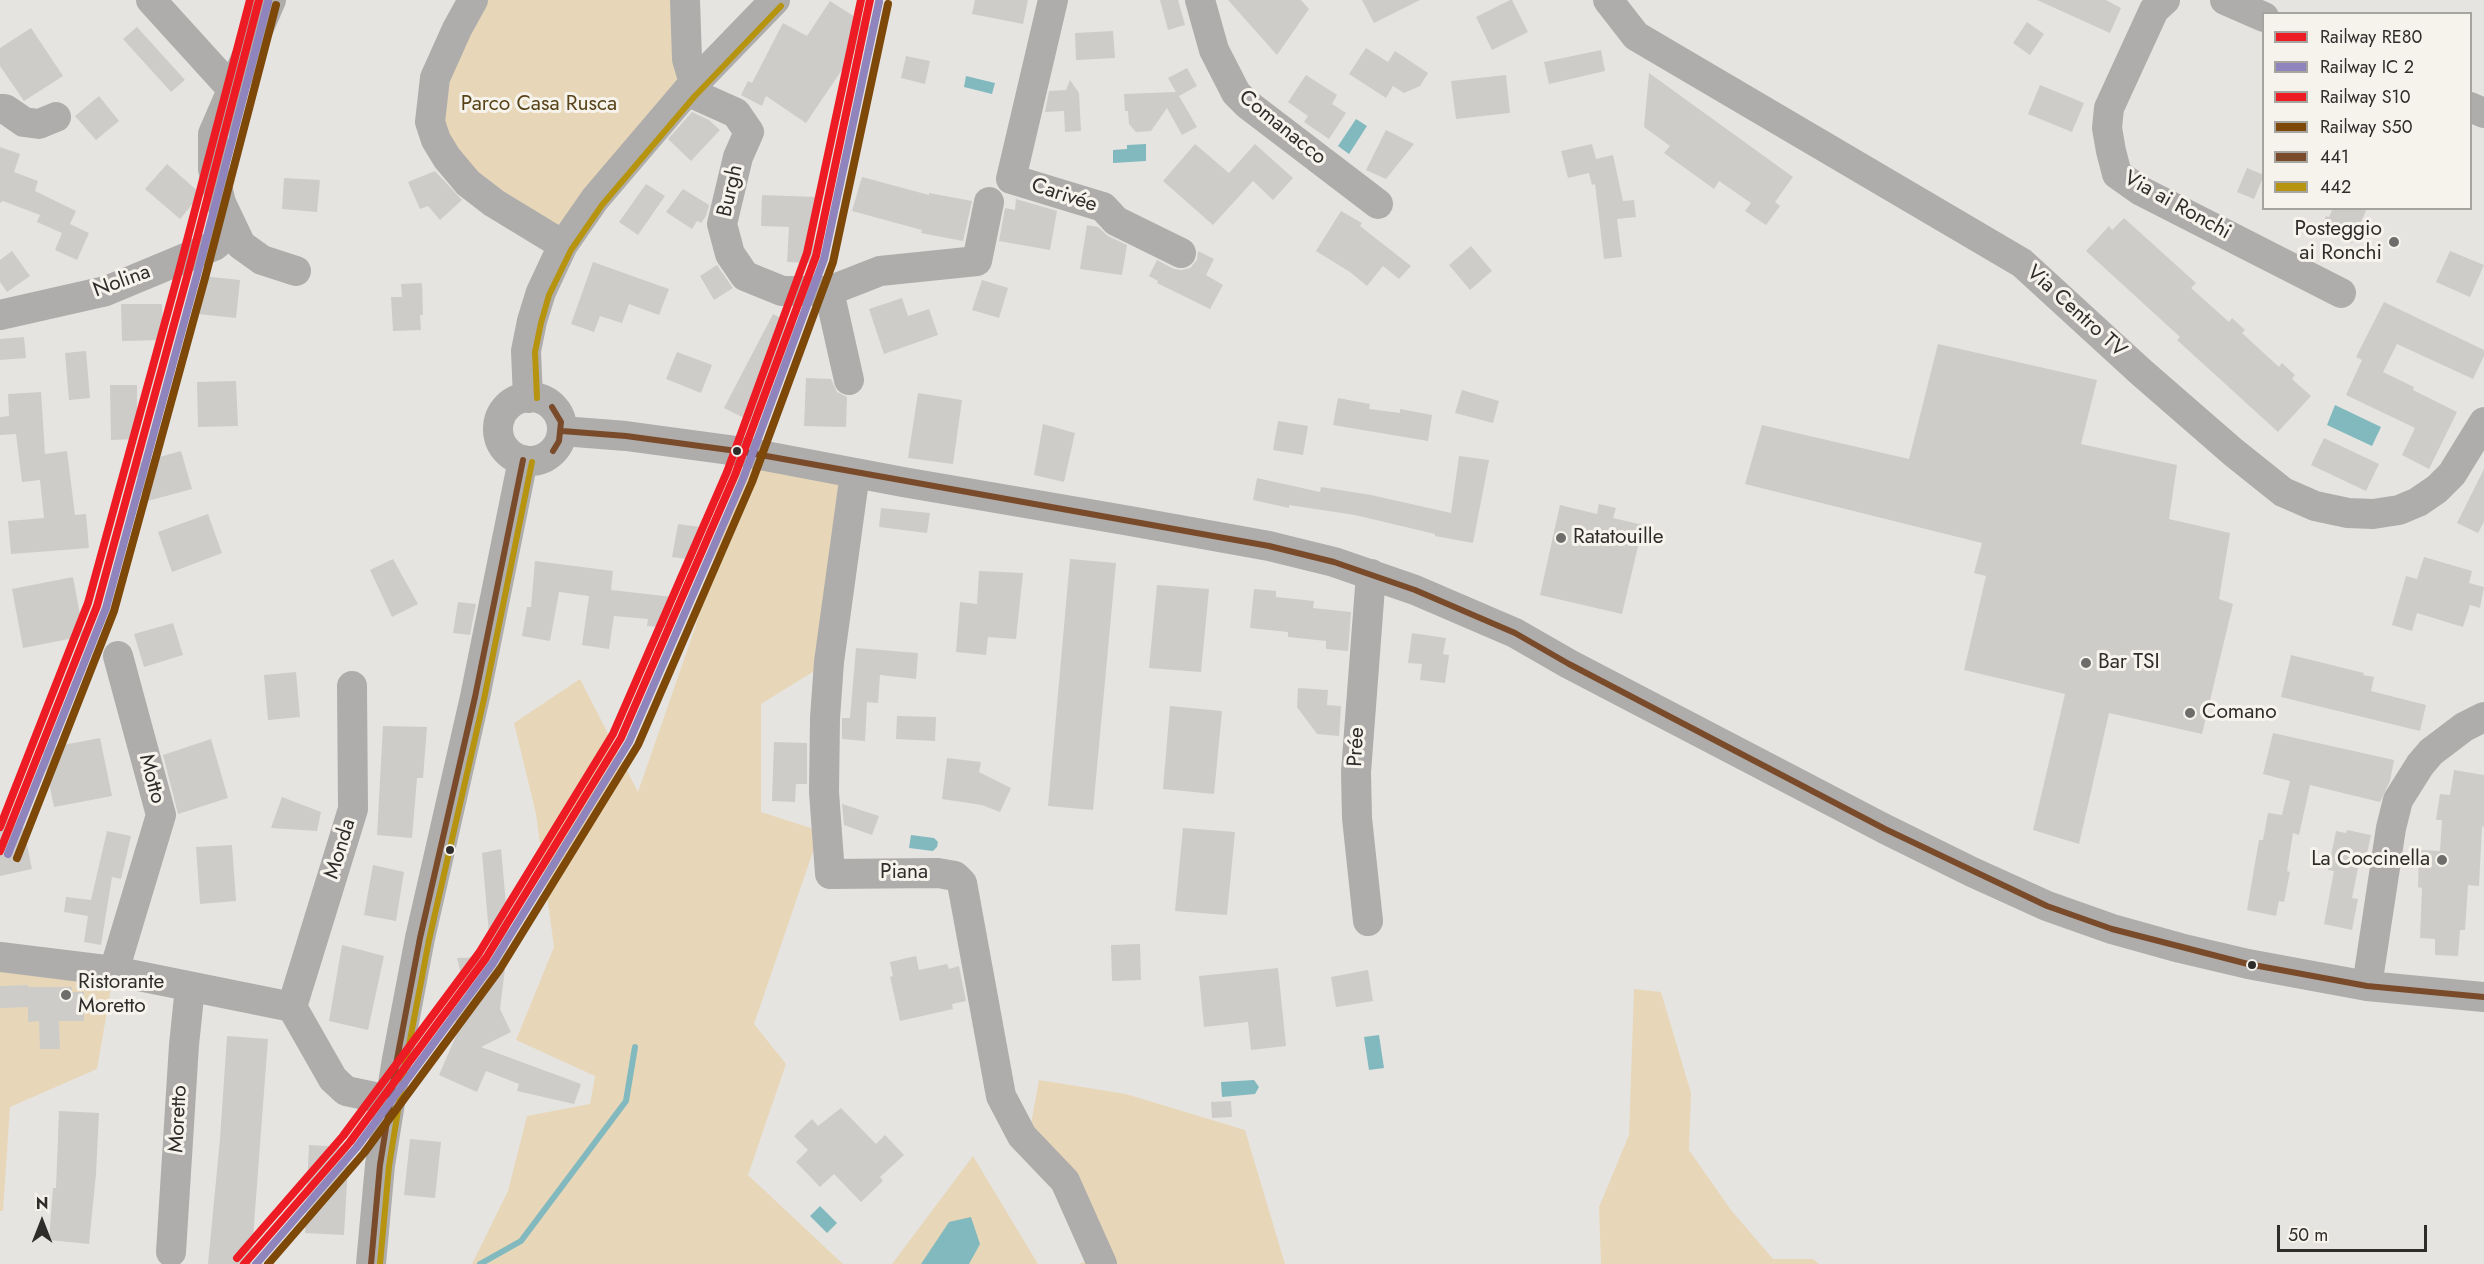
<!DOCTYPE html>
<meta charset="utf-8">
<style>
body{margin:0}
#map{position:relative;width:2484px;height:1264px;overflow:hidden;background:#e6e4e1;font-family:Jost,sans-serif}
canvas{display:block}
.legend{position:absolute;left:2262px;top:12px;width:210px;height:198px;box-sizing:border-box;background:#f6f3ec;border:2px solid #a6a49f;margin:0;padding:8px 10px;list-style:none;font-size:18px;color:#2e2d2b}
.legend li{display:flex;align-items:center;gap:12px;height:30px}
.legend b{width:30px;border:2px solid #a6a49f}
.north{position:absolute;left:12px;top:1192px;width:60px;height:60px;-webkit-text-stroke:4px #f6f3ec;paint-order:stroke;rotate:0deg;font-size:16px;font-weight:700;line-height:24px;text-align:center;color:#2e2d2b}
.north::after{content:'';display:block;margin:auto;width:21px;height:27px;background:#2e2d2b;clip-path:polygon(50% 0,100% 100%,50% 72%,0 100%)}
.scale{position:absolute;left:2277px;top:1225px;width:150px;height:27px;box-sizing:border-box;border:3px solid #2e2d2b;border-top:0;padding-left:8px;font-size:18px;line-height:21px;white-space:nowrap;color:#2e2d2b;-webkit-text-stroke:4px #f6f3ec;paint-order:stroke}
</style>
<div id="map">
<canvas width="2484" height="1264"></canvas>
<ul class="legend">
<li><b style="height:8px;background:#ed1c24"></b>Railway RE80</li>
<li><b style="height:8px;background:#9084bd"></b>Railway IC 2</li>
<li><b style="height:8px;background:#ed1c24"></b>Railway S10</li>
<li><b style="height:8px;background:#7d4808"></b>Railway S50</li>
<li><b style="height:8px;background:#7a4b2a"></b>441</li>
<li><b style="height:8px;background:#b6940f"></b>442</li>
</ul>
<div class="north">N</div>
<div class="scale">50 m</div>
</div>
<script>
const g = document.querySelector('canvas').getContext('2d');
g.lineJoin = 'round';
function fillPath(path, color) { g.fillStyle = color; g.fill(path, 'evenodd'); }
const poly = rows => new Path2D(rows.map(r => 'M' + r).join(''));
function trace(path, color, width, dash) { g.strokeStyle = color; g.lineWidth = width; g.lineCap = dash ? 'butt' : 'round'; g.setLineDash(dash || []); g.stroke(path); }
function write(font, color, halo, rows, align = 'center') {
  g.font = font + ' Jost,sans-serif'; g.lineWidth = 6; g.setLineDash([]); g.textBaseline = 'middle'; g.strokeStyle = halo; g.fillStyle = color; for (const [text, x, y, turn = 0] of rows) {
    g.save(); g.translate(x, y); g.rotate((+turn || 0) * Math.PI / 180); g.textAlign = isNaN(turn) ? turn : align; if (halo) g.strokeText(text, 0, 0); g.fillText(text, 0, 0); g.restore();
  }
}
fillPath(poly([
 [473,0,685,0,694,83,563,245,468,183,431,102],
 [744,452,855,473,829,662,761,704,761,812,820,831,754,1024,786,1064,748,1175,843,1264,472,1264,508,1191,527,1116,590,1104,595,1076,516,1040,554,947,536,814,514,723,580,679,638,792,695,628],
 [0,957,114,971,97,1069,10,1107,3,1211,0,1211],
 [1634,989,1661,992,1691,1093,1689,1150,1731,1210,1773,1259,1813,1259,1819,1264,1601,1264,1599,1207,1629,1135],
 [1039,1080,1126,1094,1245,1130,1285,1264,1078,1264,1100,1257,1029,1135],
 [973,1156,1038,1264,892,1264]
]), '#e7d7b8');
fillPath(poly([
 [966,76,995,83,992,94,964,87],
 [1356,119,1367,126,1349,154,1338,146],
 [1146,144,1146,161,1113,163,1113,150,1127,149,1127,145],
 [2335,405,2381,427,2372,446,2327,425],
 [911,835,934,838,938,842,937,847,933,851,909,848],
 [1379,1035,1384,1068,1369,1070,1364,1037],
 [1254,1080,1259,1087,1255,1094,1222,1097,1221,1082],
 [820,1206,837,1223,827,1233,810,1216],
 [971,1217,980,1244,969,1264,921,1264,949,1222]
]), '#81b9bf');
trace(poly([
 [480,1264,521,1241,626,1101,635,1047]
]), '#81b9bf', 6);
fillPath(poly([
 [975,0,1028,0,1023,24,972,14],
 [1160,0,1178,0,1185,25,1168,30],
 [1228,0,1301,0,1309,9,1277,55],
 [1362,0,1420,0,1374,23],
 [1510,0,1512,0,1528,32,1492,50,1476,17],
 [2037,0,2106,0,2121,8,2110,33],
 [830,1,871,27,806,123,766,96,762,106,741,95,748,81,752,83,783,23,807,36],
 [2027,22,2044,34,2030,55,2013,43],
 [137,27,185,80,171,92,123,39],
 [31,28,63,76,24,101,0,66,0,48],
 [1113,31,1115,58,1076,60,1075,33],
 [1366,48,1388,62,1395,51,1428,73,1420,86,1404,93,1393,86,1386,98,1349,74],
 [1601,50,1605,71,1549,84,1544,62],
 [906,56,930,61,925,84,901,78],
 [1187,68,1197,86,1179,96,1197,127,1182,135,1167,108,1151,131,1136,132,1129,124,1128,111,1125,111,1124,94,1176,92,1168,78],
 [1649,73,1793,177,1775,202,1780,206,1766,225,1745,211,1751,203,1719,181,1714,189,1696,176,1664,153,1670,146,1644,127],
 [1306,75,1337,95,1332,104,1346,113,1329,139,1304,122,1308,116,1288,102],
 [1506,75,1510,113,1456,119,1451,81],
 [1070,80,1079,93,1081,131,1065,132,1064,111,1045,112,1049,91,1066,90],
 [2040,85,2084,103,2072,132,2028,114],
 [99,96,119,121,96,140,75,116],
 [692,112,709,120,720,130,691,161,668,139],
 [1386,130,1414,144,1386,179,1366,170],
 [1195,144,1229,173,1255,144,1293,178,1273,200,1253,181,1213,225,1163,181],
 [1592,144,1596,159,1613,155,1623,201,1634,200,1636,217,1617,219,1622,257,1604,259,1595,184,1592,185,1589,173,1568,178,1561,151],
 [0,147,20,154,14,172,38,181,35,191,76,211,70,224,89,233,77,260,55,250,62,233,37,222,40,215,3,201,0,203],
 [167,164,201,194,180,219,145,189],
 [2247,168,2264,175,2254,199,2237,192],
 [435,171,462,200,440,220,428,206,420,209,408,182],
 [862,177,929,195,929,193,972,201,963,241,921,233,922,230,852,211],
 [284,178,320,180,317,212,282,209],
 [646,184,665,196,638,235,619,222],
 [683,189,709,205,706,216,701,223,697,221,692,229,666,212],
 [762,195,817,197,813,263,787,262,789,227,761,226],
 [1016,199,1057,211,1050,250,999,241,1005,208,1015,210],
 [2333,208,2367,208,2352,243,2320,232,2326,216,2329,217],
 [1341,211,1362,223,1360,226,1411,266,1399,279,1383,266,1367,286,1350,272,1316,251],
 [2124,218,2196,283,2191,288,2229,322,2232,318,2245,330,2242,333,2279,367,2282,363,2295,375,2292,379,2311,396,2278,432,2177,340,2180,337,2086,251,2109,226,2112,230],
 [1087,225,1098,227,1108,236,1127,245,1122,275,1080,269],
 [1471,246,1492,271,1470,290,1449,265],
 [12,251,30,276,7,292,0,282,0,260],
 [1198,251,1214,259,1206,275,1223,285,1210,309,1157,283,1158,281,1149,276,1157,260,1174,269,1182,270,1190,268,1197,260],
 [2450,251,2484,265,2470,297,2436,282],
 [593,262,669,289,659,315,629,304,622,323,600,316,594,332,571,324],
 [717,265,733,288,714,300,700,276],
 [202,276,240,280,236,318,198,314],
 [982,280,1008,288,999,318,972,310],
 [422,283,423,315,420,315,421,330,393,331,391,297,402,297,401,284],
 [902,298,908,316,929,309,938,335,884,354,869,309],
 [2384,302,2484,350,2484,356,2473,379,2397,344,2383,372,2414,387,2413,390,2457,412,2429,469,2402,455,2415,428,2346,395,2362,360,2356,357],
 [121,304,162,304,163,340,122,341],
 [773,314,802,329,782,369,779,368,752,422,724,408],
 [24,337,26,358,0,360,0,339],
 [1938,344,2097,380,2081,444,2177,465,2169,519,2230,533,2219,599,2233,604,2202,734,2109,713,2079,844,2033,830,2065,694,1964,670,1986,576,1974,573,1982,543,1745,484,1762,425,1909,459],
 [86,351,90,398,69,400,65,353],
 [677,352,712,365,701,393,666,379],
 [806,378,831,379,837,392,847,397,846,427,804,426],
 [236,381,238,426,198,427,197,382],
 [110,385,137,385,137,439,111,440],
 [1462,390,1499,401,1493,423,1455,413],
 [41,392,45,454,67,451,75,515,86,514,89,548,11,554,8,521,44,518,40,480,22,482,16,434,0,435,0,417,9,416,8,394],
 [918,393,962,400,953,464,908,458],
 [1338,398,1370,404,1369,409,1400,413,1400,409,1432,415,1428,441,1333,425],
 [1278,421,1308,426,1303,455,1273,450],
 [1043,424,1075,433,1064,482,1034,475],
 [2324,438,2379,464,2366,491,2311,465],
 [181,451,192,489,144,502,134,464],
 [1459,456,1489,460,1473,543,1435,536,1435,534,1355,515,1289,505,1289,508,1253,500,1257,478,1320,492,1321,487,1371,495,1451,513],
 [2484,469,2484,522,2478,533,2457,523],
 [1599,504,1616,508,1613,518,1643,525,1622,614,1540,595,1560,505,1597,514],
 [881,508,930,513,927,533,879,527],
 [208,514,222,553,172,572,158,532],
 [678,524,700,527,694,560,672,557],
 [2424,557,2472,571,2469,583,2484,587,2480,608,2470,605,2463,627,2417,613,2412,631,2392,625,2406,576,2417,579],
 [393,559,418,604,392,617,370,570],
 [1070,559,1116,563,1093,810,1048,806],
 [535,561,613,571,611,590,673,597,671,628,647,626,648,619,614,616,609,649,582,645,589,596,559,592,550,641,522,636,527,607,531,607],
 [979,571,1023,573,1016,639,988,637,986,655,956,652,960,602,977,604],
 [73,577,84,636,23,648,12,589],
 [1157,585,1209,589,1201,672,1149,668],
 [1254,589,1276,591,1276,597,1314,601,1313,608,1351,612,1348,651,1326,649,1326,641,1288,637,1288,632,1250,628],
 [458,602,476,604,470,635,453,633],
 [173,623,183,655,144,667,134,634],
 [1412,633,1446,638,1443,654,1449,655,1445,683,1420,680,1422,664,1408,663],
 [856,648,918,653,916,679,880,675,878,703,867,702,865,741,842,739,842,718,850,718],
 [2291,655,2364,673,2363,675,2374,677,2371,691,2426,705,2420,731,2281,697],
 [296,672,300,717,268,720,264,675],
 [1298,688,1328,690,1327,705,1341,706,1339,736,1317,734,1297,707],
 [1170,706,1222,711,1214,794,1163,789],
 [897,716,936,717,935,741,896,739],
 [383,726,427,727,423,778,417,778,412,838,377,835],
 [2273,733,2394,760,2390,781,2380,802,2310,785,2299,835,2293,833,2287,871,2290,872,2284,902,2279,901,2276,916,2247,910,2259,840,2263,840,2268,813,2282,815,2290,781,2263,774],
 [100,738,112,796,54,807,42,749],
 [211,739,228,798,178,814,163,755],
 [774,742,807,743,807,784,796,784,795,802,772,801],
 [947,758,981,762,979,772,1011,788,1000,812,982,805,942,799],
 [2454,770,2484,775,2484,827,2482,826,2479,886,2468,885,2465,930,2460,930,2458,956,2435,955,2435,939,2420,938,2422,888,2418,887,2419,850,2440,851,2442,820,2436,820,2440,794,2450,795],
 [282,797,321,812,317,831,271,828],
 [842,804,879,816,872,835,844,825],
 [21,816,32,869,0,876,0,820],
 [1183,828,1235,832,1227,915,1175,911],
 [2347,830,2371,835,2367,854,2361,853,2352,898,2358,899,2352,930,2324,924,2334,871,2328,870,2336,831,2346,833],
 [107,831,131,836,121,879,112,877,101,945,84,942,88,916,64,912,66,897,91,900],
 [232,845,236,901,200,904,196,847],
 [501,849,509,937,500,1009,511,1032,481,1047,581,1084,574,1104,517,1091,519,1084,486,1071,477,1092,439,1075,462,1022,448,1020,449,1005,467,997,457,958,491,957,482,853],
 [373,865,404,872,396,921,364,915],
 [1140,944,1141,980,1112,981,1111,945],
 [342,945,384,956,368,1030,329,1021],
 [916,956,919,970,947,964,949,969,959,966,966,1001,952,1004,953,1009,900,1021,890,977,893,976,890,962],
 [1278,968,1286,1046,1251,1050,1248,1022,1204,1027,1199,976],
 [1368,970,1373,1001,1336,1007,1331,977],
 [28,985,28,987,72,987,72,992,84,992,84,1021,59,1021,60,1049,40,1049,39,1021,28,1022,28,1007,0,1008,0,986],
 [227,1036,268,1039,251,1264,208,1264,220,1139],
 [1231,1101,1232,1117,1212,1118,1211,1102],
 [841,1108,876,1144,885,1135,904,1155,880,1177,883,1181,861,1202,834,1174,820,1187,796,1162,808,1150,794,1136,812,1119,818,1126],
 [59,1111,99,1113,96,1174,89,1244,49,1240,53,1188,56,1188],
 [410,1139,441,1142,435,1198,404,1195],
 [309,1145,349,1147,344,1235,305,1233]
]), '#cdccc9');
trace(poly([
 [151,0,231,88],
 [271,0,213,134,213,169,221,203,241,245,262,260,296,271],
 [473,0,457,29,435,78,430,122,436,140,447,158,468,183,494,203,563,245],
 [685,0,687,59,694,83],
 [1053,0,1011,179,1103,207,1116,221,1181,253],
 [1200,0,1214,50,1236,93,1247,104,1378,204],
 [1608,0,1636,36,2022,263,2141,372,2233,452,2283,492,2315,506,2348,513,2373,514,2399,510,2418,502,2437,489,2452,474,2484,422],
 [2165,0,2154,10,2109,108,2107,128,2111,151,2117,174,2141,191,2341,293],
 [2225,0,2264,17],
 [687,91,736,113,749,132,738,157,722,224,730,254,745,276,782,291,829,291,880,271,977,261,989,202],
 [2470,107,2484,113],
 [0,109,5,109,24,122,39,124,56,117],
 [829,291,849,380],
 [0,315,106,291,214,246,224,238,230,225],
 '498 429a32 32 0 1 1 64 0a32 32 0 1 1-64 0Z',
 [528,398,526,351,532,321,541,292,563,245,595,199,687,91,775,0],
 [562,431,626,436,744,452,903,482,1130,521,1269,546,1334,562,1415,590,1515,633,1569,664,1885,829,1972,872,2047,906,2112,929,2180,948,2248,964,2367,986,2484,997],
 [855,473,829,662,825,718,824,792,830,874,938,873,955,876,962,883,1001,1096,1022,1136,1065,1181,1102,1264],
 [1368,921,1357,818,1356,772,1371,574],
 [0,957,114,971,292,1007,333,1079,346,1091,389,1100],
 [114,971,161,815,118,656],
 [2367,986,2391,828,2398,800,2420,765,2431,752,2464,727,2484,717],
 [292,1007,353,809,352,686],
 [171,1252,184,1045,190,987],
 [371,1264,380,1165,397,1059,420,938,475,697,523,460]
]), '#aeadac', 30);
trace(poly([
 [552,407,561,422,559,441,553,451],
 [562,431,626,436,744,452,1269,546,1334,562,1415,590,1515,633,1569,664,1885,829,2047,906,2112,929,2248,964,2367,986,2484,997],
 [371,1264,380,1165,397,1059,420,938,475,697,523,460]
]), '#7a4b2a', 6);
trace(poly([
 [537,398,535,352,541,323,549,295,571,250,602,205,694,97,781,6],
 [380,1264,389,1166,406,1061,429,940,484,699,532,462]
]), '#b6940f', 6);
trace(poly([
 [0,851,97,606,188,273,259,0],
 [244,1264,350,1142,486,958,621,738,735,475,816,256,870,0]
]), '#ed1c24', 8);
trace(poly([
 [8,854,106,608,197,275,268,2],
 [256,1264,357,1147,493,963,629,742,743,479,824,259,879,2]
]), '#9084bd', 8);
trace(poly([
 [0,827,88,603,179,271,250,0],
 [237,1258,343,1136,479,953,613,734,727,472,807,253,861,0]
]), '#ed1c24', 8);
trace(poly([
 [17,858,114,611,205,278,276,5],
 [268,1264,364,1153,500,969,638,745,752,482,833,262,888,4]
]), '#7d4808', 8);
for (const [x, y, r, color] of [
 [2394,242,6,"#6e6d6b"],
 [737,451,5,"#2e2d2b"],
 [1561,538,6,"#6e6d6b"],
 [2086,663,6,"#6e6d6b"],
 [2190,713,6,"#6e6d6b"],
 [450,850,5,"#2e2d2b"],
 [2442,860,6,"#6e6d6b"],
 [2252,965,5,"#2e2d2b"],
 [66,995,6,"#6e6d6b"]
]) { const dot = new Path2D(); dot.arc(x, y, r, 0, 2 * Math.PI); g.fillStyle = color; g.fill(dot); trace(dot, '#f6f3ec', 2); }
write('21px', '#574317', '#f6f3ec', [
 ["Parco Casa Rusca",539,105]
]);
write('21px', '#2e2d2b', '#f6f3ec', [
 ["Comanacco",1282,128,39],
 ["Burgh",731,191,-77],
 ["Carivée",1064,196,18],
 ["Via ai Ronchi",2177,206,29],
 ["Nolina",122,282,-20],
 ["Via Centro TV",2076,312,42],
 ["Prée",1357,747,-87],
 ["Motto",151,779,75],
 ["Monda",341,849,-73],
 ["Piana",904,873],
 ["Moretto",179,1119,-87]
]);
write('21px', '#2e2d2b', '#f6f3ec', [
 ["Posteggio",2382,230,"right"],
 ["ai Ronchi",2382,254,"right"],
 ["Ratatouille",1573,538],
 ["Bar TSI",2098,663],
 ["Comano",2202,713],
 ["La Coccinella",2430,860,"right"],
 ["Ristorante",78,983],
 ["Moretto",78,1007]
], 'left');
</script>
